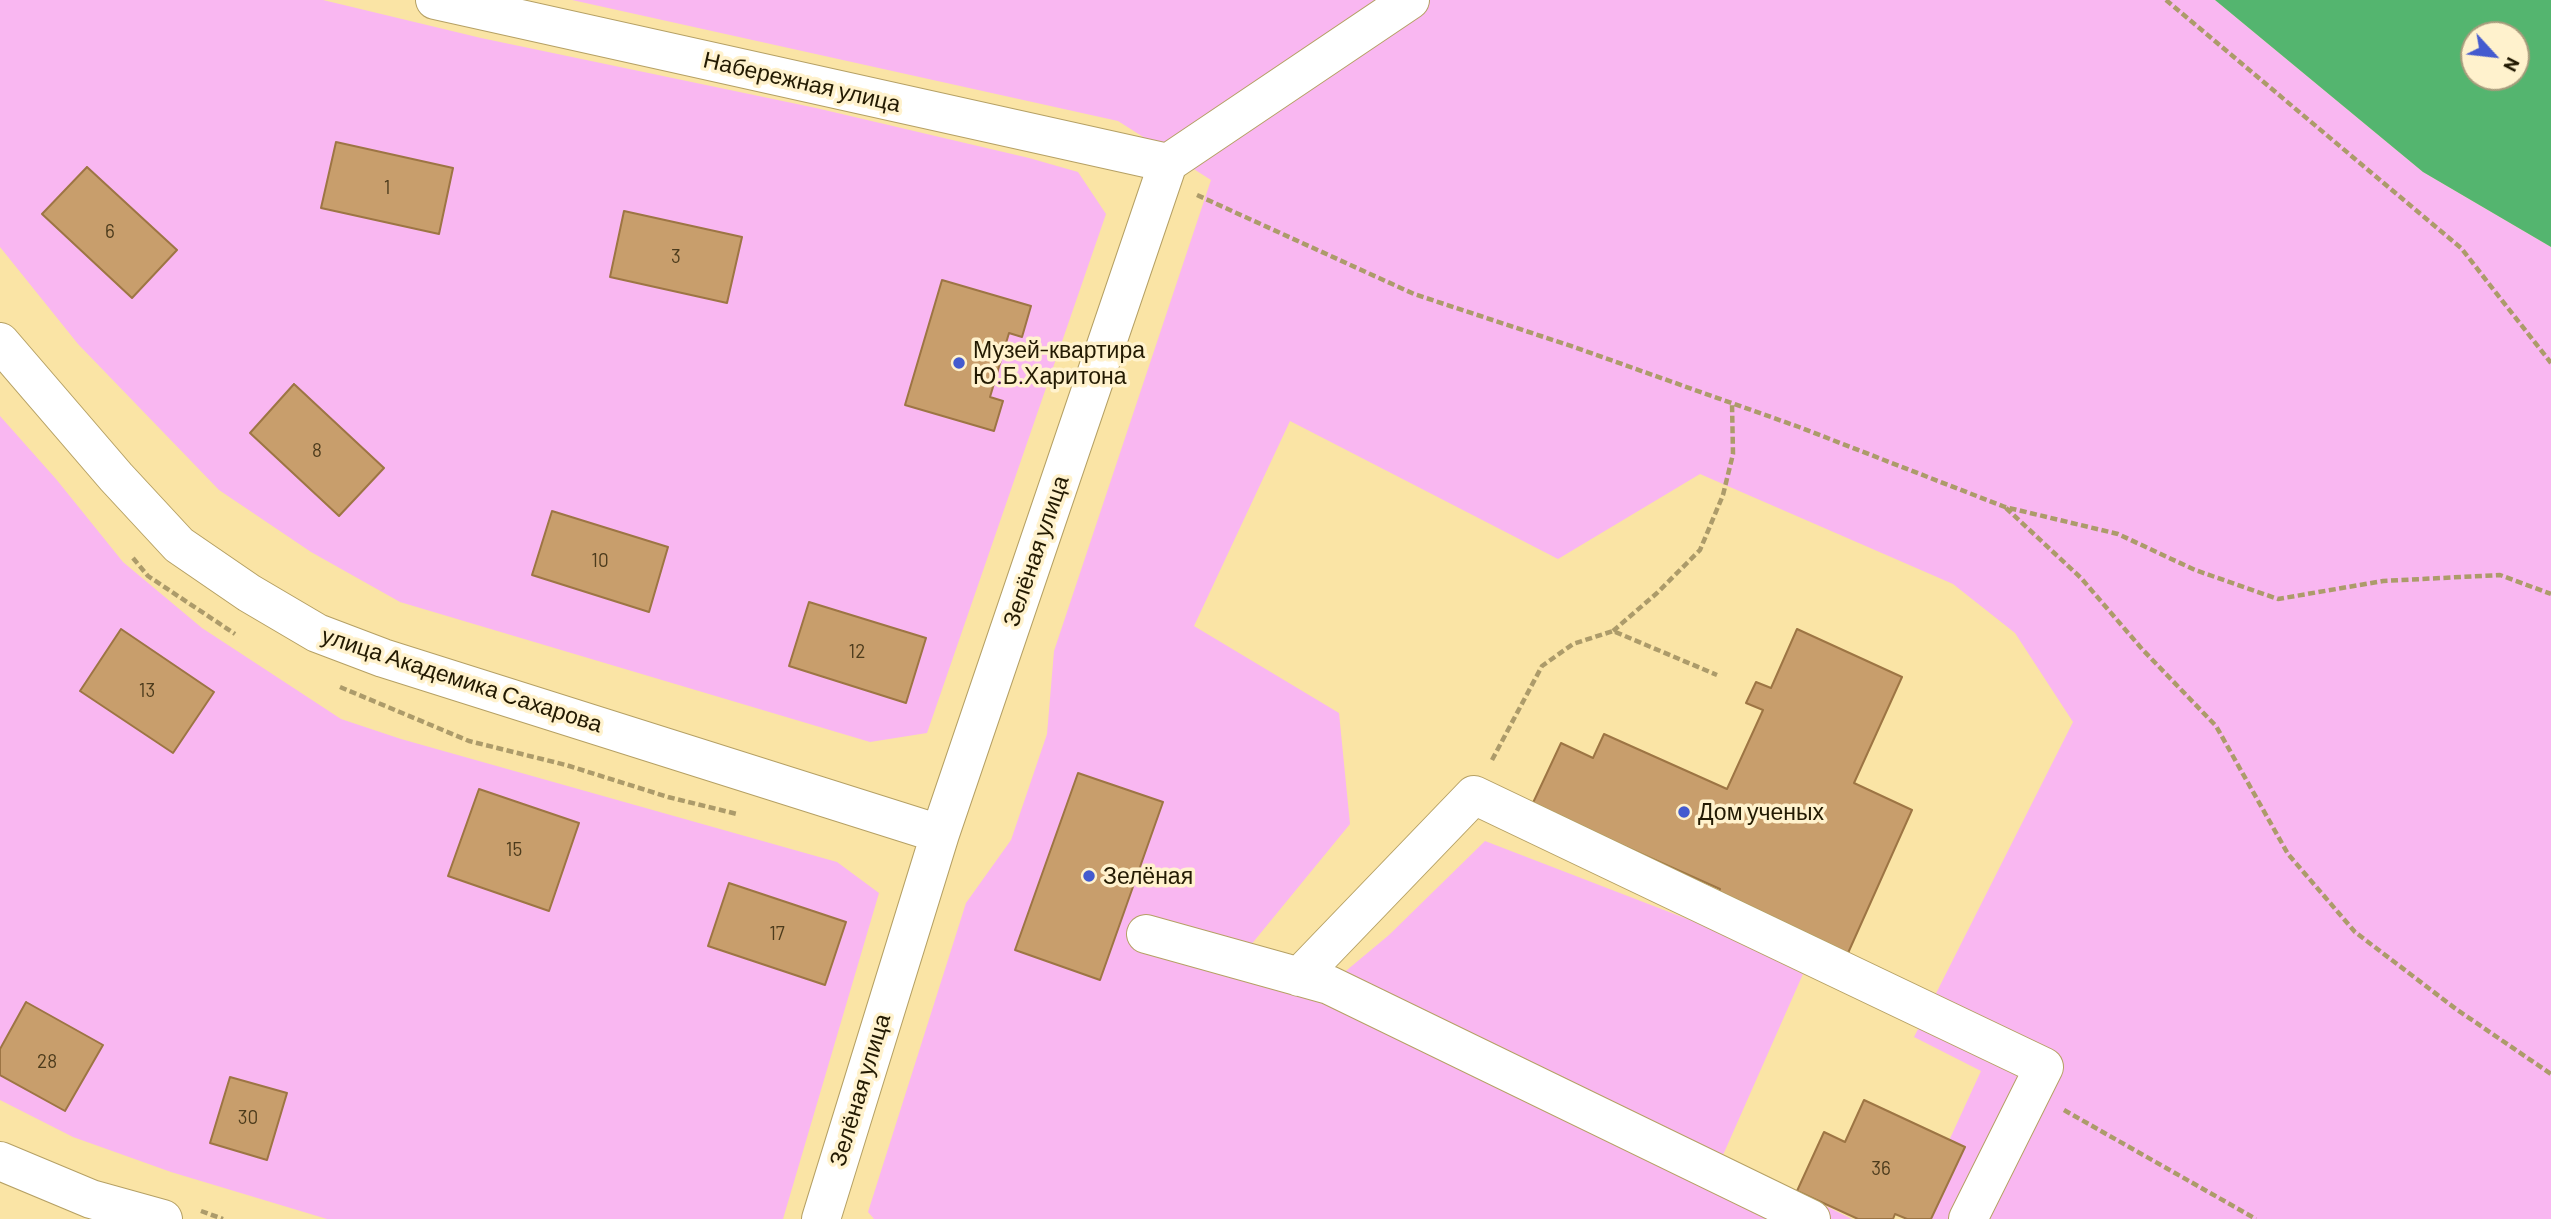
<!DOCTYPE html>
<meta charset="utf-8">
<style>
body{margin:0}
#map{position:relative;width:2551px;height:1219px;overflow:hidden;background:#fae4a5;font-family:Barlow,sans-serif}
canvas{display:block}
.north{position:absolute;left:2460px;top:21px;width:70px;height:70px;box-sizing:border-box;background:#fff2cd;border:2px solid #a79c7c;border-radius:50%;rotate:117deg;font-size:19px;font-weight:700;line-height:28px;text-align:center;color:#231a02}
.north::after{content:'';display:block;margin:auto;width:24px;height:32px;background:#445bcf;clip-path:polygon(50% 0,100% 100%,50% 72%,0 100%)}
</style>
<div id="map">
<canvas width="2551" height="1219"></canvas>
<div class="north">N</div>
</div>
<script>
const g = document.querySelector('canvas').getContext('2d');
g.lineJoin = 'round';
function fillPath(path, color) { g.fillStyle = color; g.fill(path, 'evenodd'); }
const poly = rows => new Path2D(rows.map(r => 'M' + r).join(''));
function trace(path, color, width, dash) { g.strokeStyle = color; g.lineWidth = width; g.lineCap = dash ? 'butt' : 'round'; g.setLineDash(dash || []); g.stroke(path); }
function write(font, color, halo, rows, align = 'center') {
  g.font = font + ' Barlow,sans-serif'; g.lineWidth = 7; g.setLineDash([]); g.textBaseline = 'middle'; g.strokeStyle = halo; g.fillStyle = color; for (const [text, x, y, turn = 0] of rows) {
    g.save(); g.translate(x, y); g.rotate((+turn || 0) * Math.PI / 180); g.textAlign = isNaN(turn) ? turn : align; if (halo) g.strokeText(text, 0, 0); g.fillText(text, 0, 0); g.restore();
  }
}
fillPath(poly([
 [0,0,323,0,481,38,816,108,1029,158,1078,172,1106,214,927,733,870,742,400,602,311,552,219,490,78,344,0,247],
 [572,0,2215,0,2423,172,2551,247,2551,1219,1913,1219,1981,1071,1914,1037,2073,722,2015,633,1953,584,1700,474,1558,559,1290,421,1194,626,1339,713,1350,824,1232,968,1329,985,1389,935,1485,841,1721,932,1803,974,1723,1155,1852,1219,874,1219,868,1212,966,903,1011,840,1047,734,1054,651,1211,180,1118,121],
 [0,416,56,479,123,562,202,628,341,719,401,739,837,862,879,893,783,1219,327,1219,171,1172,73,1137,0,1100]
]), '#f9b7f1');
fillPath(poly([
 [2215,0,2551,0,2551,247,2423,172],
 [2474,35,2516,35,2516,77,2474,77]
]), '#54b56f');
const building = poly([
 [336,142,453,168,439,234,321,208,336,142],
 [87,167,177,250,132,298,42,214,87,167],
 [624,211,742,237,727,303,610,277,624,211],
 [942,280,1031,306,1022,337,1009,333,990,397,1003,401,994,431,905,405,942,280],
 [294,384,384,468,339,516,250,433,294,384],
 [552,511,668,547,649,612,532,575,552,511],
 [809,602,926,638,906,703,789,666,809,602],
 [121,629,214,692,173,753,80,691,121,629],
 [1797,629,1902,677,1854,783,1912,810,1844,962,1713,904,1720,889,1532,805,1561,743,1593,758,1604,734,1727,789,1763,710,1746,703,1756,682,1771,688,1797,629],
 [1078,773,1163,802,1100,980,1015,950,1078,773],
 [479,789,579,823,549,911,448,876,479,789],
 [729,883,846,922,825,985,708,946,729,883],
 [26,1002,103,1045,65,1111,0,1075,0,1049,26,1002],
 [230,1077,287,1093,267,1160,210,1143,230,1077],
 [1864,1100,1965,1147,1931,1219,1907,1219,1895,1214,1893,1219,1858,1219,1797,1191,1824,1132,1845,1142,1864,1100]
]);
fillPath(building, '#c89e6c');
trace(building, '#9d7544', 2);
const minor = poly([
 [435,0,1168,163],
 [0,342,116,477,179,545,249,593,317,633,383,658,940,834],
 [1146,934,1329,985,1811,1219],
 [1299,977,1474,795,2044,1067,1968,1219],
 [0,1161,91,1199,163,1219],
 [821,1219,940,834,1168,163,1410,0]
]);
trace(minor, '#b5a064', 40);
trace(poly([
 [2166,0,2461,248,2551,363],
 [1197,195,1414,294,1574,347,1799,427,2005,507,2118,534,2195,570,2278,599,2383,581,2500,575,2551,594],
 [2006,508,2081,578,2142,649,2216,726,2288,854,2355,932,2456,1009,2551,1074],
 [133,558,148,576,235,634],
 [1613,631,1657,593,1700,550,1723,495,1733,454,1732,403],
 [340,687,469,741,566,765,668,797,737,814],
 [1492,760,1542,666,1573,644,1613,631,1717,675],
 [2064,1110,2256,1219],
 [201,1211,223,1219]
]), '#ac9b6a', 4.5, [7, 3.5]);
trace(minor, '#fff', 38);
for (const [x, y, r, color] of [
 [959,363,7,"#445bcf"],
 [1684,812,7,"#445bcf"],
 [1089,876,7,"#445bcf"]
]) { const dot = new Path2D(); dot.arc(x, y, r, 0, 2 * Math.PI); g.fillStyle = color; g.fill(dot); trace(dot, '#fff2cd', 2.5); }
write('19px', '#4c3b1c', null, [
 ["1",387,188],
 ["6",110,232],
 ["3",676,257],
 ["8",317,451],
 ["10",600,561],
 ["12",857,652],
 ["13",147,691],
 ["15",514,850],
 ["17",777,934],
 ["28",47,1062],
 ["30",248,1118],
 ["36",1881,1169]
]);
write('23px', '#231a02', '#fff2cd', [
 ["Набережная улица",802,82,13],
 ["Зелёная улица",1036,551,-71],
 ["улица Академика Сахарова",462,680,18],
 ["Зелёная улица",860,1090,-73]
]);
write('23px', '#231a02', '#fff2cd', [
 ["Музей-квартира",973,350],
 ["Ю.Б.Харитона",973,376],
 ["Дом ученых",1698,812],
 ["Зелёная",1103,876]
], 'left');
</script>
